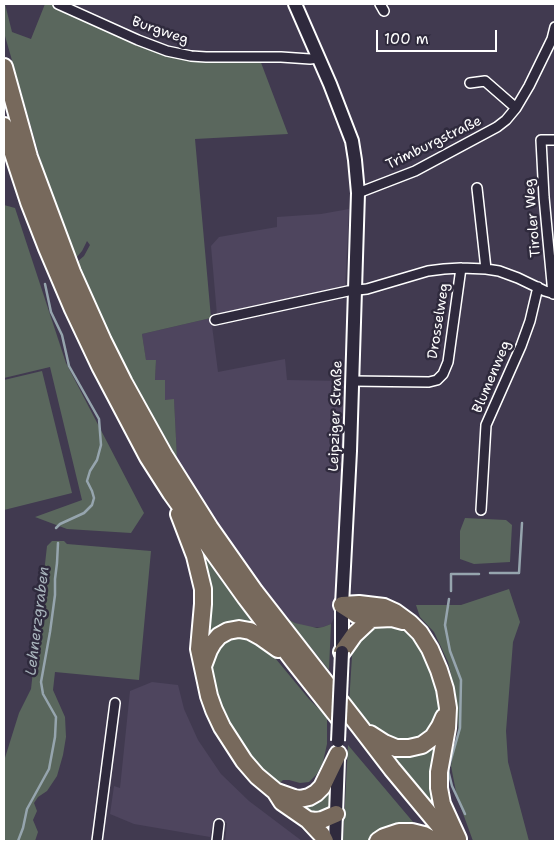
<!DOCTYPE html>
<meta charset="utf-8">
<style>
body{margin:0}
#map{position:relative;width:559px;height:845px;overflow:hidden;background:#413a50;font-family:"Shantell Sans",sans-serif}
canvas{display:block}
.frame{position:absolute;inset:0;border:5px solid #fff;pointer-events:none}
.scale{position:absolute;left:376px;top:30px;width:121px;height:22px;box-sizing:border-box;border:2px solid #fff;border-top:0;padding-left:6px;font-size:15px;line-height:18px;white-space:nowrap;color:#fff;-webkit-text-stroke:4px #2f2a3d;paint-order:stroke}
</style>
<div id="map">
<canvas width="559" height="845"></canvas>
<div class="frame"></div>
<div class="scale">100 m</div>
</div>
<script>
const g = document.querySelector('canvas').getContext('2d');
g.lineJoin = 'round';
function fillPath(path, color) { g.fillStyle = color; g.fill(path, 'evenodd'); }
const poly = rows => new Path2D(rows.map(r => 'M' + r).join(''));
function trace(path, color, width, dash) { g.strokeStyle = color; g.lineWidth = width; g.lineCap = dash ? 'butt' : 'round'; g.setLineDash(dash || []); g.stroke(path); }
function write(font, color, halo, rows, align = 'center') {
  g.font = font + ' "Shantell Sans",sans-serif'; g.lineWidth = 5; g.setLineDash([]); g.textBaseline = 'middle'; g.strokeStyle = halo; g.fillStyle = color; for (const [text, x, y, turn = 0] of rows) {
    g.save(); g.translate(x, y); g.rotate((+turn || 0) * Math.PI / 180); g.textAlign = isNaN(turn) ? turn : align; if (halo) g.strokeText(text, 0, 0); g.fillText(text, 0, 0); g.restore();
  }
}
fillPath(poly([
 [349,209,345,289,269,302,217,315,211,246,219,237,277,227,277,217,321,214],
 [211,318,218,372,285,359,287,380,344,381,338,577,335,616,331,624,323,627,307,627,295,623,288,619,280,610,263,591,221,530,177,458,174,400,165,400,155,380,156,360,146,361,142,334],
 [152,682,178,685,184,709,198,740,221,774,249,801,302,841,225,841,227,823,214,819,210,837,134,824,110,814,114,786,120,788,130,691]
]), '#4e455e');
fillPath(poly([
 [4,4,5,4,12,32,31,39,45,4,54,4,137,42,167,54,260,60,288,134,195,139,211,318,142,334,146,360,156,360,155,380,165,380,165,400,174,399,177,458,127,371,95,306,77,262,84,256,90,245,87,241,82,251,76,258,54,203,40,158,5,36,4,28],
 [4,205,15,208,66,363,144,513,131,533,67,529,35,517,82,500,50,367,4,378],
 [42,371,72,493,4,510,4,380],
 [465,518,506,520,512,525,510,562,474,564,460,559,460,531],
 [52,541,64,541,67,544,151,551,139,680,55,672,53,690,65,717,66,737,63,755,57,776,47,791,38,797,34,803,37,811,33,820,38,832,35,841,4,841,4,761,19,713,31,689,47,546],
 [199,552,206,559,256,628,208,642],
 [509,589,520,622,513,642,506,731,508,762,529,841,473,841,457,797,451,766,458,729,456,695,448,662,434,632,420,617,416,605,461,605],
 [288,619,295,623,317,628,323,627,331,624,329,670],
 [397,624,416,637,434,667,441,704,439,716,429,734,406,745,375,733,349,704,352,656,355,644,367,627],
 [242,634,266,647,309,699,327,717,327,744,323,762,317,774,309,782,300,783,289,780,283,780,278,785,252,762,222,716,212,682,211,663,223,640],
 [438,733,442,817,382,746],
 [348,745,419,829,371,841,343,841],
 [330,786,331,810,316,816,286,799]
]), '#5a675d');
trace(poly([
 [45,284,51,312,62,335,69,366,99,419,101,445,97,460,90,471,87,481,92,491,94,498,92,505,84,513,60,524,56,528],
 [490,573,519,573,522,523],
 [451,591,451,574,479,574],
 [449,599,445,625,450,651,461,680,460,728,448,770,452,786,465,814],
 [18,841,23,828,27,809,49,769,55,737,56,717,43,694,41,682,50,632,55,595,55,579,57,563,58,543]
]), '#96a5ae', 2.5);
const street = poly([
 [58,4,138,40,167,51,191,56,206,57,281,57,310,59,319,58],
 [380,4,384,11],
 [470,83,485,81,516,108],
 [477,188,486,269],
 [358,193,415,171,497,127,506,120,516,108,529,86,552,39,555,27],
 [553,294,544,197,541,140,555,140],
 [215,320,348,291,367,289,428,271,444,269,461,268,486,269,499,271,518,278,545,291,555,294],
 [352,381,429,382,437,380,443,374,448,362,461,268],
 [481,510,486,425,521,346,530,321,538,287],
 [97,841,115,703],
 [217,841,219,824]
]);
const secondary = poly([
 [295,4,330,84,352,141,355,160,358,193,350,451,342,605,342,652],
 [335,841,338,759]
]);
const highway = poly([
 [4,67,29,157,72,272,103,341,124,383,164,455,210,528,255,592,360,727,392,769,452,841],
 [4,126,29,202,47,248,73,309,100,366,148,457,171,493,246,598,293,660,339,718],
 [179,514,195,556,203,589,203,604,199,649,209,696,214,710,222,727,244,761,257,776,275,791,282,802,308,820,322,835,325,841],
 [342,605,359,604,384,607,395,612,410,623,420,633,430,649,439,670,445,689,448,708,447,728,439,772,439,788,442,804,458,839],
 [342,605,356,614,364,618,371,619,392,618,403,621],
 [342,652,354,635,371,619],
 [203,666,209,650,213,643,219,636,228,631,239,629,250,631,261,637,278,649],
 [370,734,384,743,396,748,409,748,422,745,433,737,440,726,444,717],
 [277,792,294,798,300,799,309,797,316,793,322,787,338,754],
 [308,820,316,821,322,820,336,814],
 [378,841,384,837,399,832,412,832,424,835,435,841]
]);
trace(street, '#fff', 12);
trace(secondary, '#fff', 16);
trace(highway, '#fff', 20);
trace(street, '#2f2a3d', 9);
trace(secondary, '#2f2a3d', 12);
trace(highway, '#77695c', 16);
const secondaryBridge = poly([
 [338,741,342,652]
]);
trace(secondaryBridge, '#fff', 16, []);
trace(secondaryBridge, '#2f2a3d', 12);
write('14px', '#fff', '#2f2a3d', [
 ["Burgweg",160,31,19],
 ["Trimburgstraße",434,143,-26],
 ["Tiroler Weg",533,218,-95],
 ["Drosselweg",439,321,-81],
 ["Blumenweg",492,377,-67],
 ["Leipziger Straße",336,416,-88]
]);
write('italic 15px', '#a8b4bc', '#2f2a3d', [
 ["Lehnerzgraben",38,621,-83]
]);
</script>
